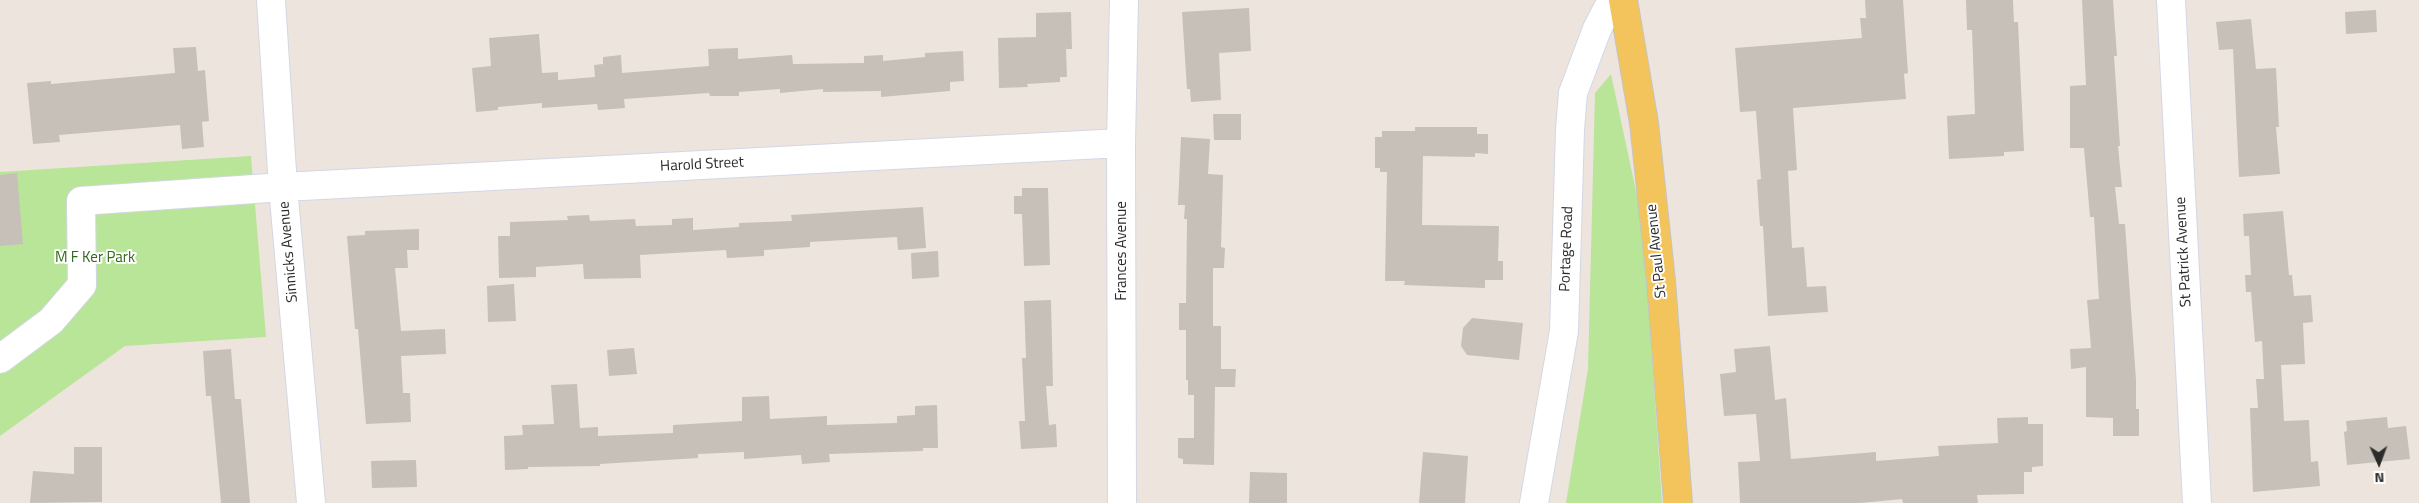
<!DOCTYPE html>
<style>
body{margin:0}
#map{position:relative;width:2419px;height:503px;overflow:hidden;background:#ede5dd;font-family:"Titillium Web",sans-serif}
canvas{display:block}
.north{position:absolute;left:2354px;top:438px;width:50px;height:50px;-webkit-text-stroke:4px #fff;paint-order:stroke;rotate:178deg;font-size:14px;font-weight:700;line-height:20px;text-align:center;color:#2b2b2b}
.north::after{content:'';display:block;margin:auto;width:18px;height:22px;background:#2b2b2b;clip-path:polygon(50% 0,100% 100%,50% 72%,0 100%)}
</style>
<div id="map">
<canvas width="2419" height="503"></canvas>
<div class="north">N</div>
</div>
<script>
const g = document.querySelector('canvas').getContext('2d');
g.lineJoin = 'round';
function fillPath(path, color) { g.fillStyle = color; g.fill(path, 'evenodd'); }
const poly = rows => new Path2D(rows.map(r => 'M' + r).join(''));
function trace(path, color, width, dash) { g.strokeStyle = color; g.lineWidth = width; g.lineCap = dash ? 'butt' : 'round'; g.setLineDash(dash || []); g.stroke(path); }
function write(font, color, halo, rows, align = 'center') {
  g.font = font + ' "Titillium Web",sans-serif'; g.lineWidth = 4; g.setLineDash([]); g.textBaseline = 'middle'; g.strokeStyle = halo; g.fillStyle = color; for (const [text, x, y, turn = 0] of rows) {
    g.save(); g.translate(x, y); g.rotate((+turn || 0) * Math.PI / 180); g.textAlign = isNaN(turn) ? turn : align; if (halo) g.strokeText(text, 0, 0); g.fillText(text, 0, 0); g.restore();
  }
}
fillPath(poly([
 [1611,74,1643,224,1662,503,1566,503,1588,369,1595,93],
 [251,156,266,337,125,346,0,436,0,172]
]), '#b8e598');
fillPath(poly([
 [1865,0,1903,0,1908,73,1904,74,1906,99,1793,108,1797,170,1788,171,1792,248,1804,247,1807,287,1826,286,1828,312,1768,316,1763,226,1760,226,1759,212,1757,180,1761,179,1756,111,1740,112,1735,48,1862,38,1860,18,1866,18],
 [1966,0,2013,0,2014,22,2018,22,2024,151,2004,152,2004,156,1949,159,1947,116,1975,114,1972,30,1967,30],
 [2082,0,2113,0,2117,56,2114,56,2120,146,2118,146,2122,187,2115,187,2119,224,2125,224,2136,380,2136,409,2139,409,2139,436,2113,436,2113,418,2086,417,2086,367,2071,369,2070,349,2091,348,2087,300,2099,299,2094,217,2090,217,2084,148,2070,148,2070,86,2086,85],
 [1249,8,1251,51,1219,53,1221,100,1191,102,1190,89,1187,89,1182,12],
 [2376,10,2377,32,2346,34,2345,12],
 [1071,12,1072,49,1066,49,1067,77,1060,77,1060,82,1027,84,1028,87,999,88,998,38,1036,37,1036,13],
 [2251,19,2256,69,2276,68,2279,127,2276,127,2280,174,2239,177,2233,49,2219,50,2216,22],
 [539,34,542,73,558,72,558,80,595,77,594,65,603,64,603,57,621,55,622,73,709,66,708,49,738,48,738,59,792,55,793,64,864,63,864,56,883,55,883,61,925,57,925,53,963,51,964,81,950,82,950,91,881,97,881,91,823,92,823,89,780,93,780,89,739,92,739,96,710,96,709,93,624,99,625,108,598,110,597,104,542,108,542,103,498,107,498,110,476,112,472,68,491,66,489,38],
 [196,47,198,71,205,70,209,121,202,122,204,147,182,149,180,125,59,135,60,142,33,144,27,83,51,81,51,84,175,73,173,48],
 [1213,114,1241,114,1241,140,1214,140],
 [1415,127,1477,127,1477,134,1488,134,1488,154,1475,153,1475,157,1423,156,1422,225,1499,226,1498,261,1503,261,1503,280,1485,280,1485,288,1404,285,1405,281,1385,281,1387,172,1380,172,1380,168,1375,168,1375,137,1382,137,1382,131,1415,131],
 [1181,137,1210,139,1208,174,1223,175,1221,247,1225,248,1224,268,1213,268,1213,326,1221,326,1221,369,1236,369,1235,387,1215,387,1214,465,1183,464,1183,459,1178,458,1178,438,1194,438,1194,395,1188,395,1188,380,1186,380,1186,330,1179,330,1179,303,1186,303,1187,219,1184,219,1185,205,1178,205],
 [17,173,23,244,0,246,0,175],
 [1022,188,1048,188,1050,265,1024,266,1022,214,1014,214,1014,196,1022,196],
 [923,207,926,248,898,250,897,237,810,242,810,247,764,250,764,256,727,258,726,250,640,255,641,278,584,279,583,264,536,267,536,277,499,278,498,236,510,236,510,222,568,220,567,216,589,215,590,221,635,219,636,226,672,225,672,219,693,218,693,230,739,227,739,223,792,221,791,215],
 [2283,211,2289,275,2292,275,2294,296,2311,295,2313,322,2303,323,2305,364,2281,365,2284,421,2309,420,2311,462,2318,461,2320,486,2253,492,2250,408,2258,408,2256,379,2264,379,2262,341,2255,342,2251,292,2246,292,2245,275,2251,275,2249,236,2244,236,2243,214],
 [419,229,419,250,407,250,408,268,395,268,401,331,445,329,446,354,401,356,403,393,410,393,411,422,366,424,358,329,355,329,347,236,365,235,365,231],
 [938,251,939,277,912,279,911,253],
 [514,284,516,321,488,322,487,286],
 [1051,300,1053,386,1046,386,1049,425,1056,424,1057,447,1021,449,1019,421,1025,421,1022,358,1026,358,1024,301],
 [1472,318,1523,323,1519,360,1467,355,1461,346,1463,328],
 [1770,346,1775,400,1786,398,1791,459,1876,452,1876,461,1939,456,1938,446,1998,443,1997,418,2028,417,2028,424,2043,424,2043,466,2032,467,2032,472,2024,472,2024,494,1977,495,1978,503,1903,503,1902,499,1860,503,1740,503,1738,462,1760,461,1756,414,1724,416,1720,374,1736,372,1734,349],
 [634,348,637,374,609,376,607,350],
 [231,349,235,399,241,399,250,503,221,503,211,396,206,396,203,351],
 [577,384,580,428,598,427,598,436,673,433,673,425,742,421,742,397,769,396,770,419,827,416,827,425,897,423,897,416,915,415,915,406,937,405,938,448,923,448,923,451,829,454,830,462,802,464,801,455,744,459,744,452,698,454,698,458,600,464,600,466,528,467,528,469,505,470,504,436,523,435,522,425,554,424,551,385],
 [2387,417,2388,428,2406,426,2410,459,2347,465,2344,432,2347,431,2346,421],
 [74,447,102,447,102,502,30,503,33,471,74,474],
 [1423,452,1468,456,1465,503,1419,503],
 [416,460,417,487,372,488,371,461],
 [1250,472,1287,473,1287,503,1249,503]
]), '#c6c0b8');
const minor = poly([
 [271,0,283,187,311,503],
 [2171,0,2197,503],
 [0,359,51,321,82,285,81,201,283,187,1121,143],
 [1122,503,1121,143,1124,0],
 [1534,503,1564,331,1570,130,1573,93,1597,29,1612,0]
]);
const major = poly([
 [1623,0,1644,123,1661,281,1678,503]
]);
trace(minor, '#d2d7e4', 30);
trace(major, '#c4c4c4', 30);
trace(minor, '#fff', 28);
trace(major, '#f3c45c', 28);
write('15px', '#2b2b2b', '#fff', [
 ["Harold Street",702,165,-3],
 ["Portage Road",1567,249,-88],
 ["Frances Avenue",1122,251,-90],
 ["St Paul Avenue",1657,251,-96],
 ["Sinnicks Avenue",289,252,-95],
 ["St Patrick Avenue",2184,252,-93]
]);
write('15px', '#306a19', '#fff', [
 ["M F Ker Park",95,258]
]);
</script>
